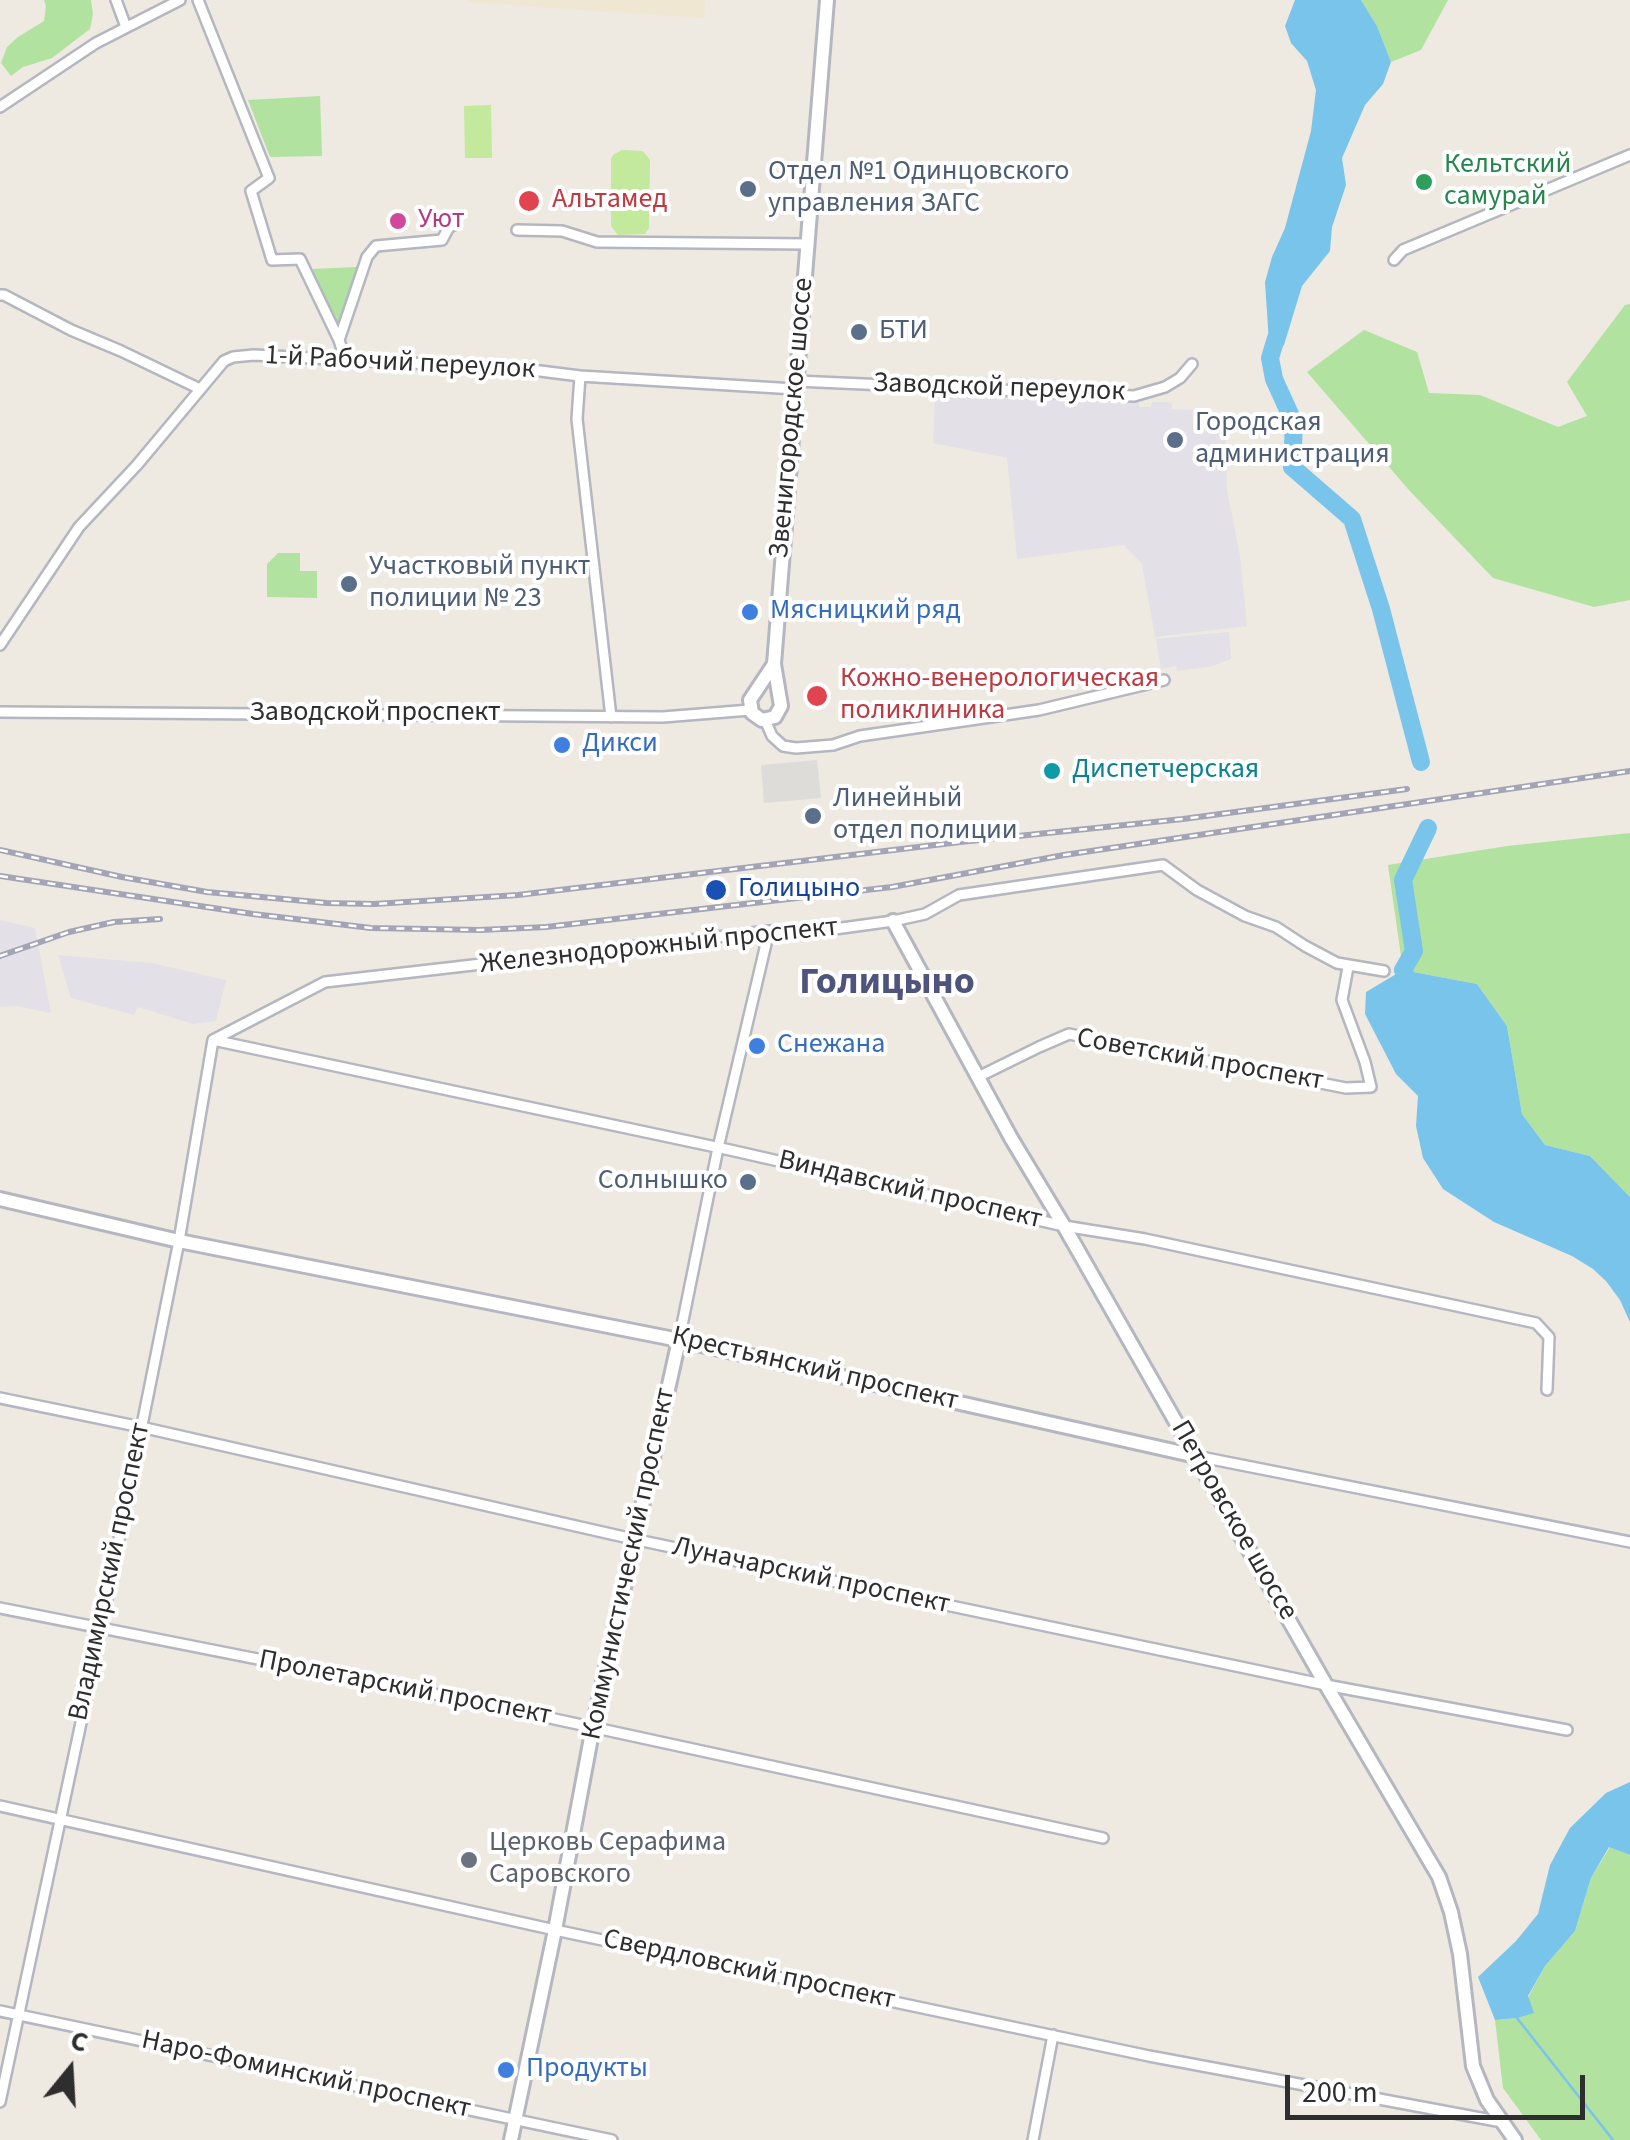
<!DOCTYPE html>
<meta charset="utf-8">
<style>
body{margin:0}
#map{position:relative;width:1630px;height:2140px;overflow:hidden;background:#eee9e1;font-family:"Source Sans 3",sans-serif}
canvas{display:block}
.north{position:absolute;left:20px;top:2020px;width:100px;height:100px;-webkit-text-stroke:8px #fff;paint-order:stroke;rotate:18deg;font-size:28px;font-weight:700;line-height:40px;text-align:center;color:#2e2e2e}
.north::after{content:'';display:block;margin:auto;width:35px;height:45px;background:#2e2e2e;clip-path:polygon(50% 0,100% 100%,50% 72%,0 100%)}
.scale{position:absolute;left:1285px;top:2075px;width:300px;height:45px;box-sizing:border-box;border:5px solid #2e2e2e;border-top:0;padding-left:12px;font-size:30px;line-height:35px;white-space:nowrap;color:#2e2e2e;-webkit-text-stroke:8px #fff;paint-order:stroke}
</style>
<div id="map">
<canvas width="1630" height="2140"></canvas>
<div class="north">С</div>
<div class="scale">200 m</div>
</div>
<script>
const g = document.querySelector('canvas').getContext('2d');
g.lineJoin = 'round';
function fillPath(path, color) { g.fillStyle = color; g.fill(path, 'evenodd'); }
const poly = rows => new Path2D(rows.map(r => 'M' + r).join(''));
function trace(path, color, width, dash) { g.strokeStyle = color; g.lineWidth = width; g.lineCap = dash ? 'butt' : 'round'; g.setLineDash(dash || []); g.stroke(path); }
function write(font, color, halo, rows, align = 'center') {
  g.font = font + ' "Source Sans 3",sans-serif'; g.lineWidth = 8; g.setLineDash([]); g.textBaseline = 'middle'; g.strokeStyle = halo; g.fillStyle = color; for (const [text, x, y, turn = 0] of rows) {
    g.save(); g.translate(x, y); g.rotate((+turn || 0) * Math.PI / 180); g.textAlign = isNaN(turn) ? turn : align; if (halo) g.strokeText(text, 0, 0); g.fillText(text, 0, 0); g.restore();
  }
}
fillPath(poly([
 [935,396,1139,401,1139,407,1151,407,1152,402,1166,402,1172,403,1172,409,1212,411,1225,426,1227,490,1240,556,1247,626,1155,637,1142,564,1124,545,1017,559,1007,458,933,443],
 [1229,632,1231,659,1213,666,1177,671,1176,666,1161,669,1156,639],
 [0,920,35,928,51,1013,17,1006,0,1007],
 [58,955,152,963,226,980,216,1021,193,1024,138,1007,134,1015,71,998]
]), '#e3e1e7');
fillPath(poly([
 [468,0,705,0,704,18,468,2]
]), '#efe7d2');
fillPath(poly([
 [44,0,91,0,93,14,90,29,52,58,23,67,11,76,1,63,7,47,18,37,44,21,46,6],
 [1361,0,1448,0,1421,50,1391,62,1377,26],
 [320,96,322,156,270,157,248,100],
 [356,267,359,274,341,326,337,326,313,275,313,269],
 [1630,304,1630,600,1594,607,1493,578,1408,489,1307,372,1364,330,1417,352,1429,393,1480,395,1558,427,1587,416,1567,382,1625,305],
 [278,553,300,553,300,571,317,571,317,598,267,597,267,564],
 [1630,833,1630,1197,1590,1156,1545,1145,1522,1114,1507,1026,1477,984,1403,970,1388,865,1507,846],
 [1610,1847,1630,1855,1630,2140,1541,2140,1503,2088,1495,2020,1517,2018,1545,1966,1575,1931,1591,1878]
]), '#b2e2a0');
fillPath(poly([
 [491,105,492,158,465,158,464,106],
 [622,150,643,151,650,160,649,228,645,234,618,235,611,226,611,159,613,155]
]), '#c3e99c');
fillPath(poly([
 [817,760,821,798,764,803,761,765]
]), '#dedcd8');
fillPath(poly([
 [1295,0,1361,0,1377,26,1391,62,1383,84,1365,105,1342,158,1346,185,1332,227,1330,251,1302,286,1284,345,1270,358,1265,282,1272,257,1285,228,1311,131,1316,90,1307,61,1291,43,1285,26],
 [1403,970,1477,984,1507,1026,1522,1114,1545,1145,1590,1156,1630,1197,1630,1322,1620,1300,1606,1281,1593,1269,1572,1256,1494,1222,1443,1189,1423,1158,1416,1126,1418,1096,1396,1074,1365,1014,1366,992],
 [1630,1782,1630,1855,1609,1847,1591,1878,1575,1931,1545,1966,1528,1996,1534,2013,1517,2018,1495,2020,1478,1977,1516,1941,1538,1914,1550,1865,1570,1828,1606,1793]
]), '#79c4eb');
trace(poly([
 [1517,2018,1613,2140]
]), '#79c4eb', 2.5);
trace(poly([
 [1276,338,1270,358,1274,379,1294,423,1292,467,1352,519,1381,609,1421,762],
 [1413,991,1403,970,1414,951,1403,880,1428,828]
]), '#79c4eb', 18);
const street = poly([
 [116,0,126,27],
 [198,0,269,178,251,191,272,260,300,259,339,340],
 [0,107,96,43,180,0],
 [517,230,562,231,597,242,807,244],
 [1394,260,1403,250,1630,155],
 [0,295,4,295,71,330,121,351,200,389],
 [345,359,339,340,367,257,376,246,442,240,449,227,454,225],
 [580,376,577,419,611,717],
 [796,381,1134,396,1165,387,1180,378,1192,364],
 [0,645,79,527,137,465,224,361,233,357,254,355,524,369,580,376,795,389],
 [0,712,663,717,750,710],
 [765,720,772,736,783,746,796,748,833,745,860,736,1039,710,1164,680],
 [213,1040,730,1150,1064,1226,1145,1239,1536,1323,1549,1337,1547,1390],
 [213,1040,325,982,769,931,791,935,893,921,925,914,959,895,1163,865,1197,890,1245,916,1276,927,1305,946,1337,963,1384,971],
 [978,1077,1039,1047,1069,1034,1346,1088,1371,1087,1365,1062,1342,1000,1348,967],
 [679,1340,718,1148,769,931],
 [0,1398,141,1427,633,1539,1326,1685,1567,1730],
 [1196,1456,1630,1542],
 [0,1608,490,1705,1103,1838],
 [0,1806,555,1930,1149,2056,1502,2122],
 [0,2011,612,2140],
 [0,2102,101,1629,179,1241,213,1040],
 [1033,2140,1053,2035]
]);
const secondary = poly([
 [774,664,750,700,752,713,762,720,775,717,781,706,774,664,827,0],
 [893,921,1011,1138,1064,1226,1326,1685,1439,1877,1451,1912,1460,1954,1473,2066,1487,2100,1515,2140],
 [0,1199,179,1241,679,1340,1196,1456],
 [511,2140,555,1930,593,1727,679,1340]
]);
trace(street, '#b4b6c0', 14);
trace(secondary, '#b4b6c0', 18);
trace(street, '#fff', 9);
trace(secondary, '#fff', 12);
const rail = poly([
 [0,850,122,877,207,892,327,903,374,904,518,895,960,842,1183,819,1407,789],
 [0,876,253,914,371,928,480,930,546,927,892,887,1064,855,1630,771],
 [0,956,69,932,114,922,160,919]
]);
trace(rail, '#a3a5b7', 6);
trace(rail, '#fff', 2.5, [8]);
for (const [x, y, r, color] of [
 [1424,182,10,"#2e9e5b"],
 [748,189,10,"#5c6f8a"],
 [529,201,12,"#e0444e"],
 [398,221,10,"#d1479c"],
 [859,332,10,"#5c6f8a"],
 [1175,440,10,"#5c6f8a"],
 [349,584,10,"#5c6f8a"],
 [750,612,10,"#3f7fe0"],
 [817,696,12,"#e0444e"],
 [562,745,10,"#3f7fe0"],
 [1052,771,10,"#0f9aa8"],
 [813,816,10,"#5c6f8a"],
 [716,890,12,"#1a4fb4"],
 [757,1046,10,"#3f7fe0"],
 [748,1182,10,"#5c6f8a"],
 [469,1860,10,"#6b7280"],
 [506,2070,10,"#3f7fe0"]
]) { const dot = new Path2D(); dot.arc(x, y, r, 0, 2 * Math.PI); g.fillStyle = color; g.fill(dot); trace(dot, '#fff', 4); }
write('28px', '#27864d', '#fff', [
 ["Кельтский",1444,166],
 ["самурай",1444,198]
], 'left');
write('28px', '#4e5e75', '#fff', [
 ["Отдел №1 Одинцовского",768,173],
 ["управления ЗАГС",768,205],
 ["БТИ",879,332],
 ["Городская",1195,424],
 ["администрация",1195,456],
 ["Участковый пункт",369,568],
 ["полиции № 23",369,600],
 ["Линейный",833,800],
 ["отдел полиции",833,832],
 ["Солнышко",728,1182,"right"]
], 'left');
write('28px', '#be3a42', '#fff', [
 ["Альтамед",552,201],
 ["Кожно-венерологическая",840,680],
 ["поликлиника",840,712]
], 'left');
write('28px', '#b23c85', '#fff', [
 ["Уют",418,221]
], 'left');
write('28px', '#2e2e2e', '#fff', [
 ["1-й Рабочий переулок",400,364,3],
 ["Заводской переулок",999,389,2],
 ["Звенигородское шоссе",793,418,-85],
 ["Заводской проспект",375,714],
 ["Железнодорожный проспект",659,947,-6],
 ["Советский проспект",1200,1061,10],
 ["Виндавский проспект",910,1191,13],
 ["Крестьянский проспект",815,1370,13],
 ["Петровское шоссе",1233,1521,60],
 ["Коммунистический проспект",630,1564,-78],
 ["Владимирский проспект",111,1572,-78],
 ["Луначарский проспект",811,1577,12],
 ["Пролетарский проспект",405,1689,11],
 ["Свердловский проспект",749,1971,12],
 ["Наро-Фоминский проспект",306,2076,12]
]);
write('28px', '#366cbe', '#fff', [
 ["Мясницкий ряд",770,612],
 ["Дикси",582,745],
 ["Снежана",777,1046],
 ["Продукты",526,2070]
], 'left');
write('28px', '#0d838f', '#fff', [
 ["Диспетчерская",1072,771]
], 'left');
write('28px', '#164399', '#fff', [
 ["Голицыно",738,890]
], 'left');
write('28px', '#5b616d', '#fff', [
 ["Церковь Серафима",489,1844],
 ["Саровского",489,1876]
], 'left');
write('bold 38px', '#4f547d', '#fff', [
 ["Голицыно",887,985]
]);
</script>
